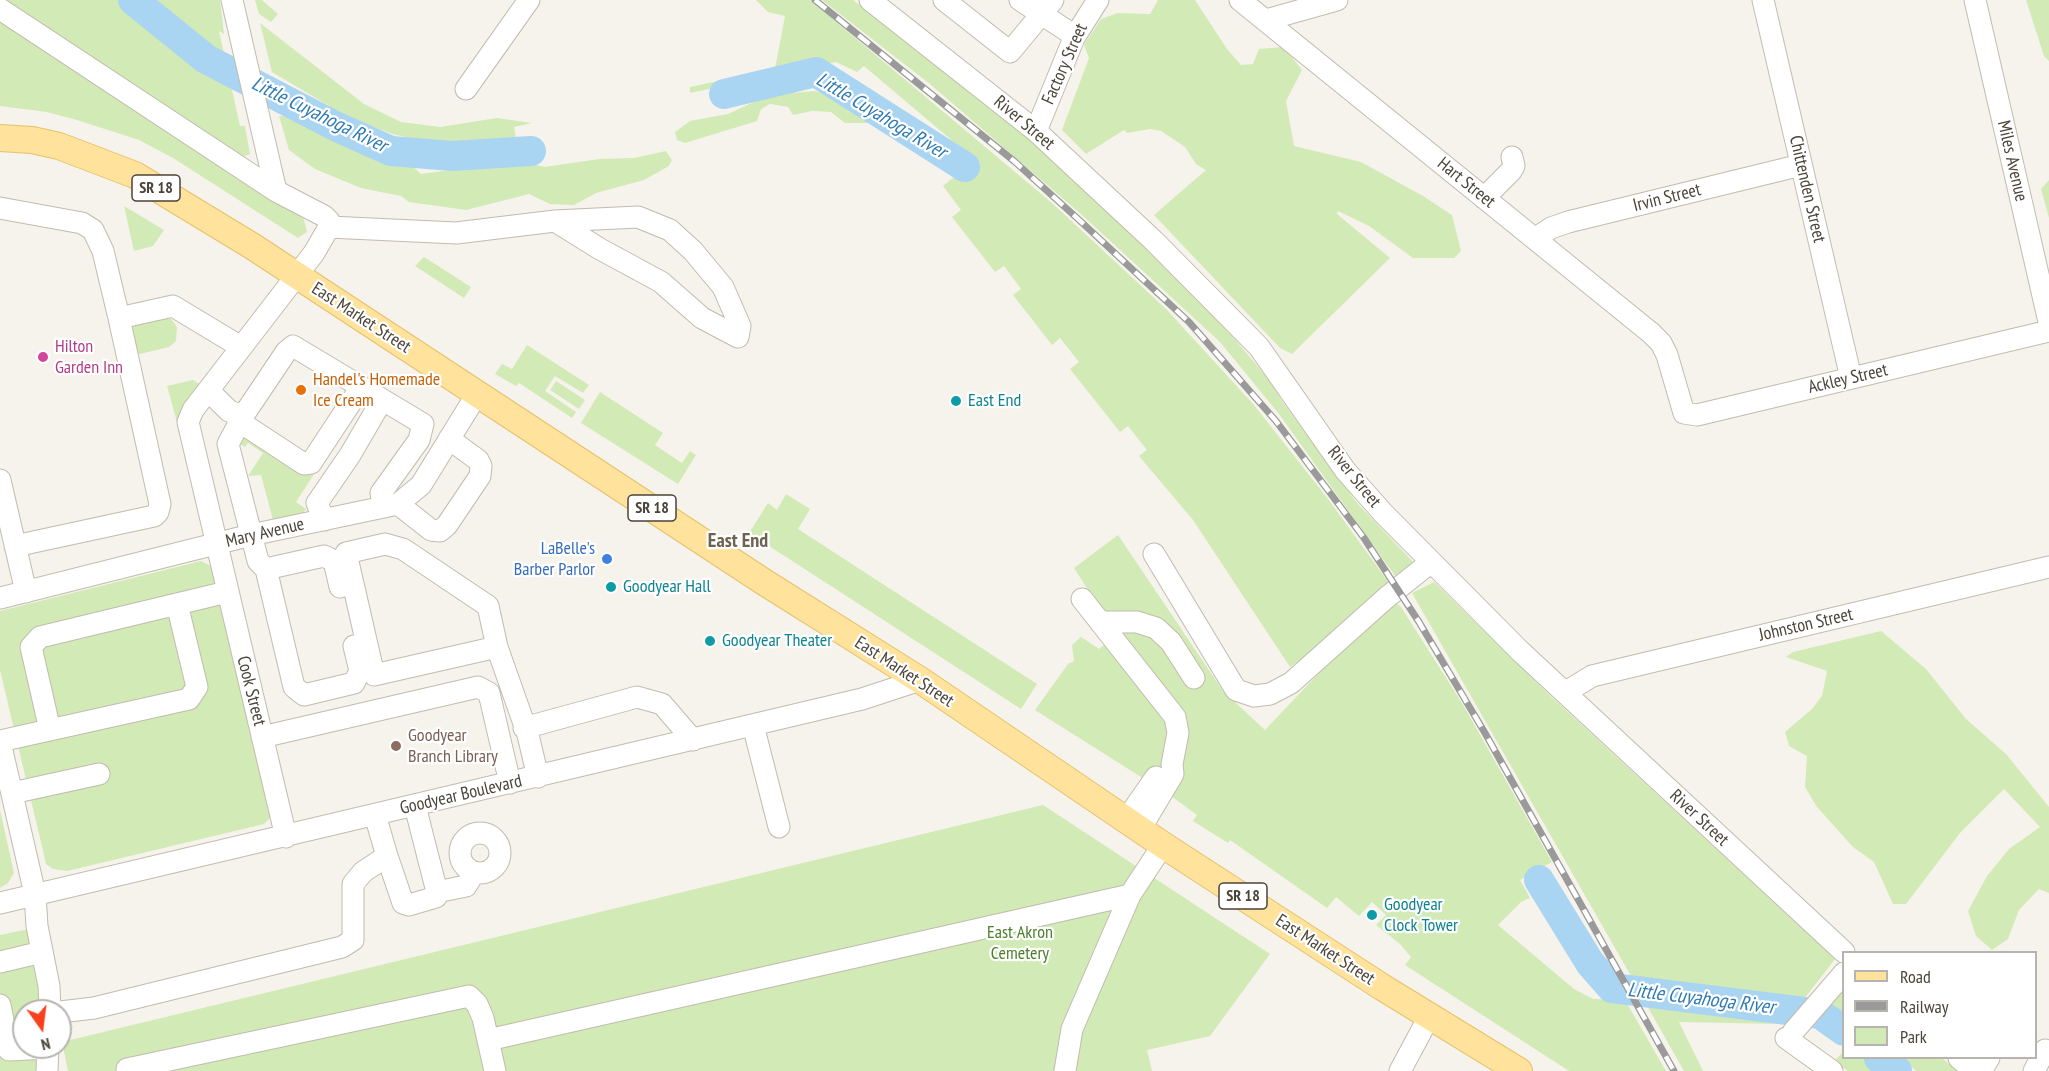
<!DOCTYPE html>
<style>
body{margin:0}
#map{position:relative;width:2049px;height:1071px;overflow:hidden;background:#f6f3ec;font-family:"PT Sans Narrow",sans-serif}
canvas{display:block}
.legend{position:absolute;left:1842px;top:951px;width:195px;height:108px;box-sizing:border-box;background:#fff;border:2px solid #b7b4b0;margin:0;padding:8px 10px;list-style:none;font-size:18px;color:#4b4439}
.legend li{display:flex;align-items:center;gap:12px;height:30px}
.legend b{width:30px;border:2px solid #b7b4b0}
.north{position:absolute;left:12px;top:999px;width:60px;height:60px;box-sizing:border-box;background:#fff;border:2px solid #b7b4b0;border-radius:50%;rotate:166deg;font-size:16px;font-weight:700;line-height:24px;text-align:center;color:#4b4439}
.north::after{content:'';display:block;margin:auto;width:21px;height:27px;background:#fc3f1d;clip-path:polygon(50% 0,100% 100%,50% 72%,0 100%)}
</style>
<div id="map">
<canvas width="2049" height="1071"></canvas>
<ul class="legend">
<li><b style="height:8px;background:#ffe39c"></b>Road</li>
<li><b style="height:8px;background:#9a9a9a"></b>Railway</li>
<li><b style="height:16px;background:#d2eab5"></b>Park</li>
</ul>
<div class="north">N</div>
</div>
<script>
const g = document.querySelector('canvas').getContext('2d');
g.lineJoin = 'round';
function fillPath(path, color) { g.fillStyle = color; g.fill(path, 'evenodd'); }
const poly = rows => new Path2D(rows.map(r => 'M' + r).join(''));
function trace(path, color, width, dash) { g.strokeStyle = color; g.lineWidth = width; g.lineCap = dash ? 'butt' : 'round'; g.setLineDash(dash || []); g.stroke(path); }
function write(font, color, halo, rows, align = 'center') {
  g.font = font + ' "PT Sans Narrow",sans-serif'; g.lineWidth = 4.5; g.setLineDash([]); g.textBaseline = 'middle'; g.strokeStyle = halo; g.fillStyle = color; for (const [text, x, y, turn = 0] of rows) {
    g.save(); g.translate(x, y); g.rotate((+turn || 0) * Math.PI / 180); g.textAlign = isNaN(turn) ? turn : align; if (halo) g.strokeText(text, 0, 0); g.fillText(text, 0, 0); g.restore();
  }
}
fillPath(poly([
 [4,0,220,0,224,34,219,31,240,126,245,126,250,154,245,156,238,154],
 [255,0,262,0,278,14,271,22,259,14],
 [756,0,810,0,1052,203,1167,310,1254,405,1328,499,1392,587,1314,651,1290,667,1193,520,1139,456,1147,450,1128,426,1120,432,1070,369,1079,362,1060,338,1052,345,1013,295,1021,289,1004,266,995,272,952,217,961,210,943,186,975,160,864,66,857,72,836,62,690,93,690,87,775,69,785,16,768,12],
 [822,0,853,0,1010,119,1203,301,1269,380,1282,401,1357,503,1415,564,1398,580,1279,414,1220,342,1082,215,930,84],
 [1158,0,1195,0,1227,49,1241,65,1253,64,1259,49,1284,47,1302,70,1286,101,1294,146,1361,162,1423,196,1452,215,1461,251,1454,258,1413,258,1369,226,1338,211,1337,214,1390,258,1292,354,1280,348,1154,215,1206,170,1196,164,1185,147,1161,131,1150,129,1127,133,1124,130,1086,154,1062,130,1089,58,1084,45,1101,19,1118,13,1150,14],
 [2026,0,2049,0,2049,61,2044,56],
 [0,22,303,216,307,232,298,238,173,158,139,140,77,120,47,112,0,106],
 [260,23,364,104,401,122,440,127,497,118,532,123,514,127,516,139,436,143,396,135,351,119,272,72],
 [815,91,847,99,864,106,876,123,845,123,831,112,812,111,793,115,788,107,770,104,761,109,757,121,685,143,677,140,675,132,690,121,728,114,769,95],
 [279,116,300,116,344,142,374,155,407,161,421,174,518,161,545,167,599,159,634,158,666,151,672,160,669,166,644,180,596,193,574,205,550,204,529,194,466,210,409,202,401,196,361,188,315,169,289,150],
 [2049,180,2049,218,2041,189],
 [124,206,164,230,153,246,134,251],
 [424,257,471,287,464,298,415,266],
 [165,318,171,319,177,327,176,341,169,347,140,354,136,352,132,326],
 [527,345,589,385,583,393,555,376,545,391,576,412,572,418,519,383,516,386,495,374,502,364,512,369],
 [193,380,201,385,177,422,167,386],
 [556,381,585,400,579,409,550,390],
 [600,392,663,433,655,445,682,463,690,451,696,455,678,484,581,423],
 [246,435,318,468,296,502,306,509,301,517,273,520,261,475,248,476,263,453,248,443,245,447,240,444],
 [786,494,810,509,798,529,1037,684,1021,709,749,533,768,503,777,510],
 [1118,535,1223,691,1265,730,1354,636,1395,602,1401,607,1462,703,1552,862,1520,880,1530,898,1521,902,1498,925,1574,989,1593,999,1625,1000,1666,1071,1569,1071,1405,965,1411,957,1400,944,1376,925,1386,915,1372,902,1359,916,1336,897,1327,908,1230,840,1228,843,1193,821,1197,815,1171,796,1035,710,1068,664,1074,661,1072,645,1081,637,1099,649,1117,635,1074,568],
 [201,561,211,566,223,611,270,805,270,818,264,824,67,871,53,869,46,864,44,855,0,670,0,611],
 [1434,582,1544,690,1835,959,1801,1003,1635,983,1412,593],
 [1881,631,1926,669,1966,719,2006,754,2049,807,2049,893,2039,889,2019,910,2008,939,1992,950,1976,936,1968,911,1987,876,2009,849,2040,827,2004,789,1960,833,1906,904,1893,904,1874,862,1853,847,1817,807,1805,787,1807,756,1789,746,1785,732,1812,709,1822,696,1827,671,1786,657,1793,652],
 [1043,805,1270,954,1210,1036,1147,1050,1152,1071,68,1071,62,1042],
 [0,810,14,873,8,883,0,888],
 [29,929,52,947,59,1011,24,1011,24,1047,59,1047,58,1071,0,1071,0,935],
 [1843,985,1843,1017,1826,1005],
 [1646,1004,1735,1007,1778,1016,1791,1015,1781,1024,1679,1022,1703,1071,1684,1071],
 [1843,1052,1844,1058,1865,1058,1881,1071,1848,1071,1834,1061],
 [1898,1058,1942,1058,1957,1071,1917,1071]
]), '#d2eab5');
trace(poly([
 [133,0,206,59,337,127,391,151,452,156,531,151],
 [724,94,816,72,965,167],
 [1539,880,1590,963,1612,988,1820,1014,1844,1031],
 [1879,1058,1897,1071]
]), '#a9d4f2', 30);
const minor = poly([
 [232,0,276,191,324,216,329,221,329,227,314,253,193,410,188,422,286,837],
 [870,0,1036,131,1154,241,1259,347,1345,470,1383,513,1520,651,1844,952],
 [944,0,1010,52,1053,0],
 [1020,0,1075,36],
 [1240,0,1651,333,1661,343,1667,355,1684,413,1697,415,2049,331],
 [1763,0,1851,378],
 [1975,0,2049,322],
 [0,9,276,191],
 [1266,20,1337,0],
 [466,89,529,0],
 [1036,131,1074,38,1098,0],
 [1484,198,1511,171,1514,166,1512,157],
 [0,208,82,223,93,230,103,251,119,318,160,504,158,512,154,516,15,546],
 [329,227,456,233,555,221,638,217,670,230,693,251,723,287,740,326,738,337,702,318,661,282,600,249,555,221],
 [1536,238,1551,228,1568,222,1801,165],
 [119,318,173,306,241,347],
 [209,391,229,411,243,416,286,352,293,346,423,424,419,440,381,493,384,507],
 [243,416,228,444,258,561,266,569,324,556,334,561,340,587],
 [240,422,304,464,311,463,361,387],
 [0,480,26,592],
 [398,504,431,530,440,531,447,525,480,476,481,466,478,460,449,439],
 [324,520,317,503,350,455,382,400],
 [1154,554,1236,690,1254,696,1270,694,1291,683,1386,598,1431,562],
 [266,569,294,687,304,695,354,683,360,671,354,646],
 [0,598,251,535,398,504,421,485,477,394],
 [1082,599,1175,717,1178,733,1172,764,1173,774,1140,829],
 [1100,622,1137,622,1156,628,1171,642,1194,678],
 [497,647,374,675,346,553,385,544,403,549,488,606,497,647,528,735,538,777],
 [1566,692,1592,676,2049,567],
 [753,725,779,827],
 [524,728,637,697,662,704,693,740],
 [50,730,31,647,40,637,177,604],
 [262,737,478,687,489,693,510,783],
 [0,741,189,699,197,687,177,604,227,592],
 [0,742,35,894,37,926,49,986,50,1011],
 [12,793,99,774],
 [1126,820,1156,777],
 '460 853a20 20 0 1 1 40 0a20 20 0 1 1-40 0Z',
 [387,856,403,903,409,905,436,897,437,892,415,806],
 [437,892,466,886,474,873],
 [0,903,862,699,920,680],
 [0,962,42,952],
 [0,1005,9,1050,48,1048],
 [60,1012,94,1008,342,947,353,940,353,884,363,872,387,856,375,815],
 [1793,1032,1844,973],
 [1786,1038,1832,1071],
 [488,1040,1130,895],
 [1959,1058,1974,1071],
 [127,1069,469,996,477,1004,483,1018,495,1071],
 [47,1071,48,1047],
 [1065,1071,1072,1029,1130,895,1163,845],
 [1400,1071,1430,1015],
 [1981,1071,1989,1058],
 [2034,1071,2045,1050,2049,1052]
]);
const major = poly([
 [0,138,32,140,59,146,135,175,252,246,764,582,920,680,1163,845,1382,987,1519,1071]
]);
trace(minor, '#c2bbae', 23);
trace(major, '#e6c16a', 28);
trace(minor, '#fff', 21);
trace(major, '#ffe39c', 26);
const rail = poly([
 [815,0,1014,161,1077,218,1189,322,1276,421,1364,538,1419,622,1485,733,1674,1071]
]);
trace(rail, '#9a9a9a', 7);
trace(rail, '#fff', 4.5, [14]);
for (const [x, y, r, color] of [
 [43,357,6,"#d1479c"],
 [301,390,6,"#e8710a"],
 [956,401,6,"#0f9aa8"],
 [607,559,6,"#3f7fe0"],
 [611,587,6,"#0f9aa8"],
 [710,641,6,"#0f9aa8"],
 [396,746,6,"#8d6e63"],
 [1372,915,6,"#0f9aa8"]
]) { const dot = new Path2D(); dot.arc(x, y, r, 0, 2 * Math.PI); g.fillStyle = color; g.fill(dot); trace(dot, '#fff', 2); }
for (const [x, y, w] of [
 [156,188,48],
 [652,508,48],
 [1243,896,48]
]) { const box = new Path2D(); box.roundRect(x - w / 2, y - 13, w, 26, 4.5); g.fillStyle = '#fff'; g.fill(box); trace(box, '#4b4439', 1.5); }
write('bold 16px', '#4b4439', null, [
 ["SR 18",156,188],
 ["SR 18",652,508],
 ["SR 18",1243,896]
]);
write('18px', '#4b4439', '#fff', [
 ["Factory Street",1065,64,-66],
 ["River Street",1024,123,40],
 ["Miles Avenue",2012,161,77],
 ["Hart Street",1466,183,39],
 ["Chittenden Street",1807,189,77],
 ["Irvin Street",1667,198,-14],
 ["East Market Street",361,318,33],
 ["Ackley Street",1848,379,-13],
 ["River Street",1354,477,51],
 ["Mary Avenue",265,533,-13],
 ["Johnston Street",1806,625,-13],
 ["East Market Street",904,672,33],
 ["Cook Street",251,691,76],
 ["Goodyear Boulevard",461,795,-13],
 ["River Street",1699,818,43],
 ["East Market Street",1325,950,33]
]);
write('18px', '#b23c85', '#fff', [
 ["Hilton",55,347],
 ["Garden Inn",55,368]
], 'left');
write('18px', '#c56008', '#fff', [
 ["Handel's Homemade",313,380],
 ["Ice Cream",313,401]
], 'left');
write('18px', '#0d838f', '#fff', [
 ["East End",968,401],
 ["Goodyear Hall",623,587],
 ["Goodyear Theater",722,641],
 ["Goodyear",1384,905],
 ["Clock Tower",1384,926]
], 'left');
write('18px', '#366cbe', '#fff', [
 ["LaBelle's",595,549],
 ["Barber Parlor",595,570]
], 'right');
write('18px', '#785e54', '#fff', [
 ["Goodyear",408,736],
 ["Branch Library",408,757]
], 'left');
write('18px', '#4a7f2a', '#fff', [
 ["East Akron",1020,933],
 ["Cemetery",1020,954]
]);
write('italic 20px', '#2e7ab2', '#fff', [
 ["Little Cuyahoga River",319,115,26],
 ["Little Cuyahoga River",881,116,31],
 ["Little Cuyahoga River",1701,999,7]
]);
write('bold 20px', '#6e6250', '#fff', [
 ["East End",738,541]
]);
</script>
